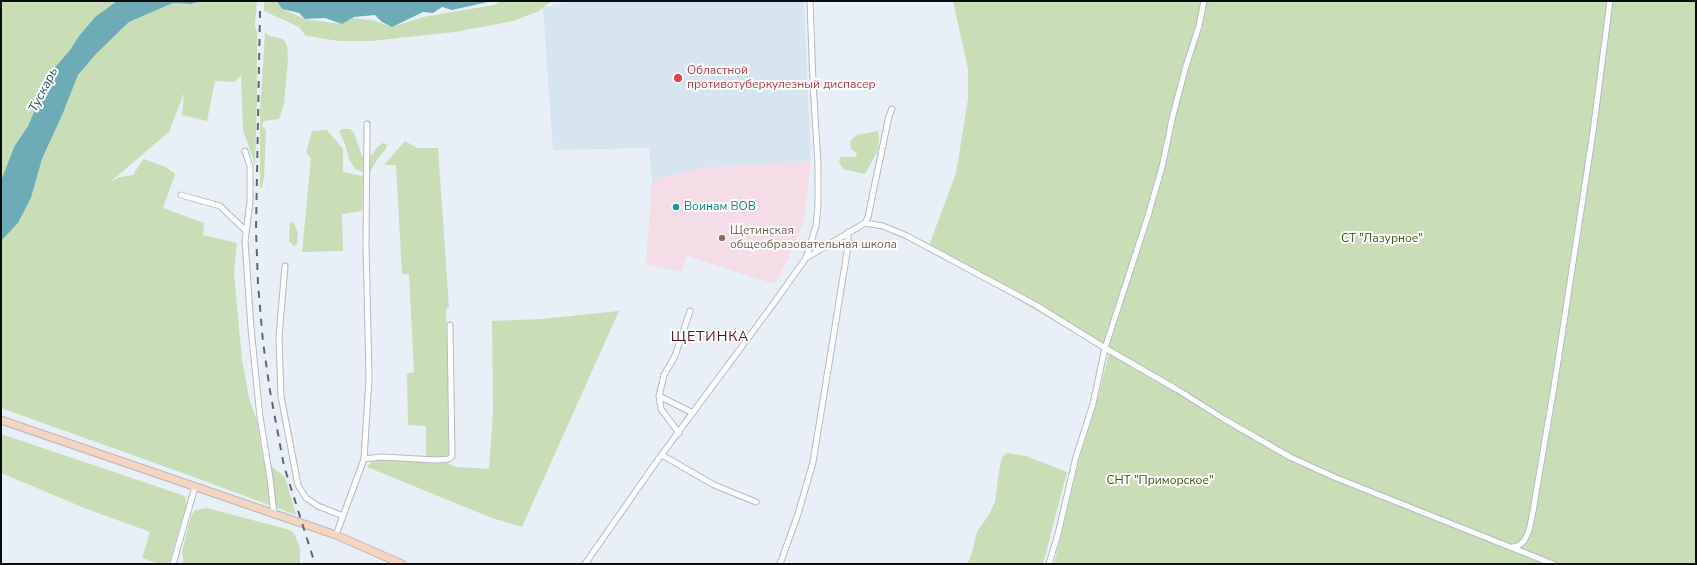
<!DOCTYPE html>
<meta charset="utf-8">
<style>
body{margin:0}
#map{position:relative;width:1697px;height:565px;overflow:hidden;background:#e8eff7;font-family:"Nunito Sans",sans-serif}
canvas{display:block}
.frame{position:absolute;inset:0;border:2px solid #0a0d0f;pointer-events:none}
</style>
<div id="map">
<canvas width="1697" height="565"></canvas>
<div class="frame"></div>
</div>
<script>
const g = document.querySelector('canvas').getContext('2d');
g.lineJoin = 'round';
function fillPath(path, color) { g.fillStyle = color; g.fill(path, 'evenodd'); }
const poly = rows => new Path2D(rows.map(r => 'M' + r).join(''));
function trace(path, color, width, dash) { g.strokeStyle = color; g.lineWidth = width; g.lineCap = dash ? 'butt' : 'round'; g.setLineDash(dash || []); g.stroke(path); }
function write(font, color, halo, rows, align = 'center') {
  g.font = font + ' "Nunito Sans",sans-serif'; g.lineWidth = 4; g.setLineDash([]); g.textBaseline = 'middle'; g.strokeStyle = halo; g.fillStyle = color; for (const [text, x, y, turn = 0] of rows) {
    g.save(); g.translate(x, y); g.rotate((+turn || 0) * Math.PI / 180); g.textAlign = isNaN(turn) ? turn : align; if (halo) g.strokeText(text, 0, 0); g.fillText(text, 0, 0); g.restore();
  }
}
fillPath(poly([
 [573,1,804,1,811,161,703,168,652,180,649,148,553,150,543,8]
]), '#d7e5f1');
fillPath(poly([
 [811,161,804,221,785,266,774,284,687,256,681,272,646,264,652,180,703,168]
]), '#f5dde8');
fillPath(poly([
 [1,1,117,1,95,17,79,36,70,50,51,72,28,126,14,147,1,181],
 [200,1,257,1,255,25,257,33,257,99,255,165,243,130,241,75,235,82,215,81,207,121,182,115,184,93,169,132,110,182,120,177,133,175,143,159,166,167,175,174,163,208,204,223,203,235,237,243,234,273,242,360,249,398,257,421,263,460,285,477,296,515,205,481,1,408,1,241,18,223,31,198,42,159,63,113,78,75,96,54,129,22,173,3,191,4],
 [264,1,277,1,282,9,305,19,342,24,352,18,372,20,392,27,423,17,494,5,501,1,552,1,539,11,513,21,455,32,371,41,339,41,306,36,299,27,264,11],
 [953,1,1696,1,1696,564,1054,564,1081,452,1098,398,1109,353,974,274,927,251,956,173,968,99,968,69],
 [265,33,270,36,283,39,287,45,288,58,284,104,279,119,264,121,262,126,266,130,264,178,262,188,260,187,260,111],
 [343,129,350,129,354,133,362,156,372,155,378,146,383,143,387,144,386,149,379,157,369,173,362,172,355,169,349,159,345,144,339,131],
 [327,130,343,149,343,172,363,176,362,211,342,214,343,251,302,252,311,158,306,153,312,131],
 [878,131,879,138,878,150,865,174,843,169,839,162,841,157,855,157,857,153,851,149,850,141,857,135],
 [405,141,417,148,438,148,449,308,446,309,448,370,449,456,426,458,426,426,408,425,407,374,414,372,409,274,402,274,396,165,384,165],
 [290,222,294,223,298,233,297,245,294,246,289,241],
 [619,311,522,527,492,518,367,467,371,462,382,460,447,463,457,467,489,469,493,413,492,321,542,319],
 [1,434,185,496,186,506,169,564,159,564,142,558,150,532,87,509,1,473],
 [1007,453,1026,456,1067,472,1043,564,967,564,971,556,977,532,988,516,995,502,1000,465,1003,456],
 [207,508,290,530,294,533,300,548,300,564,184,564,182,551,191,516,195,510]
]), '#c9deb7');
fillPath(poly([
 [117,1,200,1,191,4,173,3,129,22,96,54,78,75,63,113,42,159,31,198,18,223,1,241,1,181,14,147,28,126,51,72,70,50,79,36,95,17],
 [277,1,492,1,452,10,442,7,433,13,423,12,392,27,382,22,375,15,354,17,342,24,325,18,305,19,299,13,282,9]
]), '#6dacb6');
const minor = poly([
 [245,151,250,166,250,202,245,241,251,328,260,417,270,478,274,515],
 [181,195,220,206,246,231],
 [865,223,868,217,889,116,892,109],
 [806,258,865,223,883,226,907,236,1034,304,1105,348,1178,390,1224,419,1290,457,1334,477,1553,564],
 [285,266,279,337,281,396,298,485,306,498,318,506,343,516],
 [659,396,693,413],
 [679,433,661,409,659,396,664,375,675,356,690,311],
 [662,455,714,485,756,502],
 [364,459,381,457,437,460,449,459,452,456,450,325],
 [336,535,364,459,369,378,366,245,367,124],
 [1513,547,1518,546,1524,541,1529,531,1533,511,1554,387,1593,132,1610,1],
 [173,564,195,487],
 [585,564,657,461,774,303,806,258,816,226,818,204,818,164,813,83,810,1],
 [780,564,798,514,813,462,843,277,848,246,848,232],
 [1049,564,1058,534,1076,457,1093,404,1105,348,1148,216,1162,167,1173,115,1186,66,1199,26,1204,1]
]);
const secondary = poly([
 [1,420,336,535,402,564]
]);
trace(minor, '#b3bac2', 7);
trace(secondary, '#b3bac2', 9);
trace(minor, '#fff', 5);
trace(secondary, '#f6d4be', 7);
trace(poly([
 [260,11,256,230,258,284,263,342,270,391,284,466,315,564]
]), '#61666a', 2, [7, 7]);
for (const [x, y, r, color] of [
 [678,78,5,"#e0444e"],
 [676,207,4,"#0f9aa8"],
 [722,238,4,"#8d6e63"]
]) { const dot = new Path2D(); dot.arc(x, y, r, 0, 2 * Math.PI); g.fillStyle = color; g.fill(dot); trace(dot, '#fff', 1.5); }
write('12px', '#be3a42', '#fff', [
 ["Областной",687,71],
 ["противотуберкулезный диспасер",687,85]
], 'left');
write('12px', '#0d838f', '#fff', [
 ["Воинам ВОВ",684,207]
], 'left');
write('12px', '#785e54', '#fff', [
 ["Щетинская",730,231],
 ["общеобразовательная школа",730,245]
], 'left');
write('12px', '#385413', '#fff', [
 ["СТ \"Лазурное\"",1382,239],
 ["СНТ \"Приморское\"",1160,481]
]);
write('italic 13px', '#225860', '#fff', [
 ["Тускарь",44,90,-63]
]);
g.letterSpacing = '1px';
write('14px', '#58121c', '#fff', [
 ["ЩЕТИНКА",710,338]
]);
g.letterSpacing = '0px';
</script>
